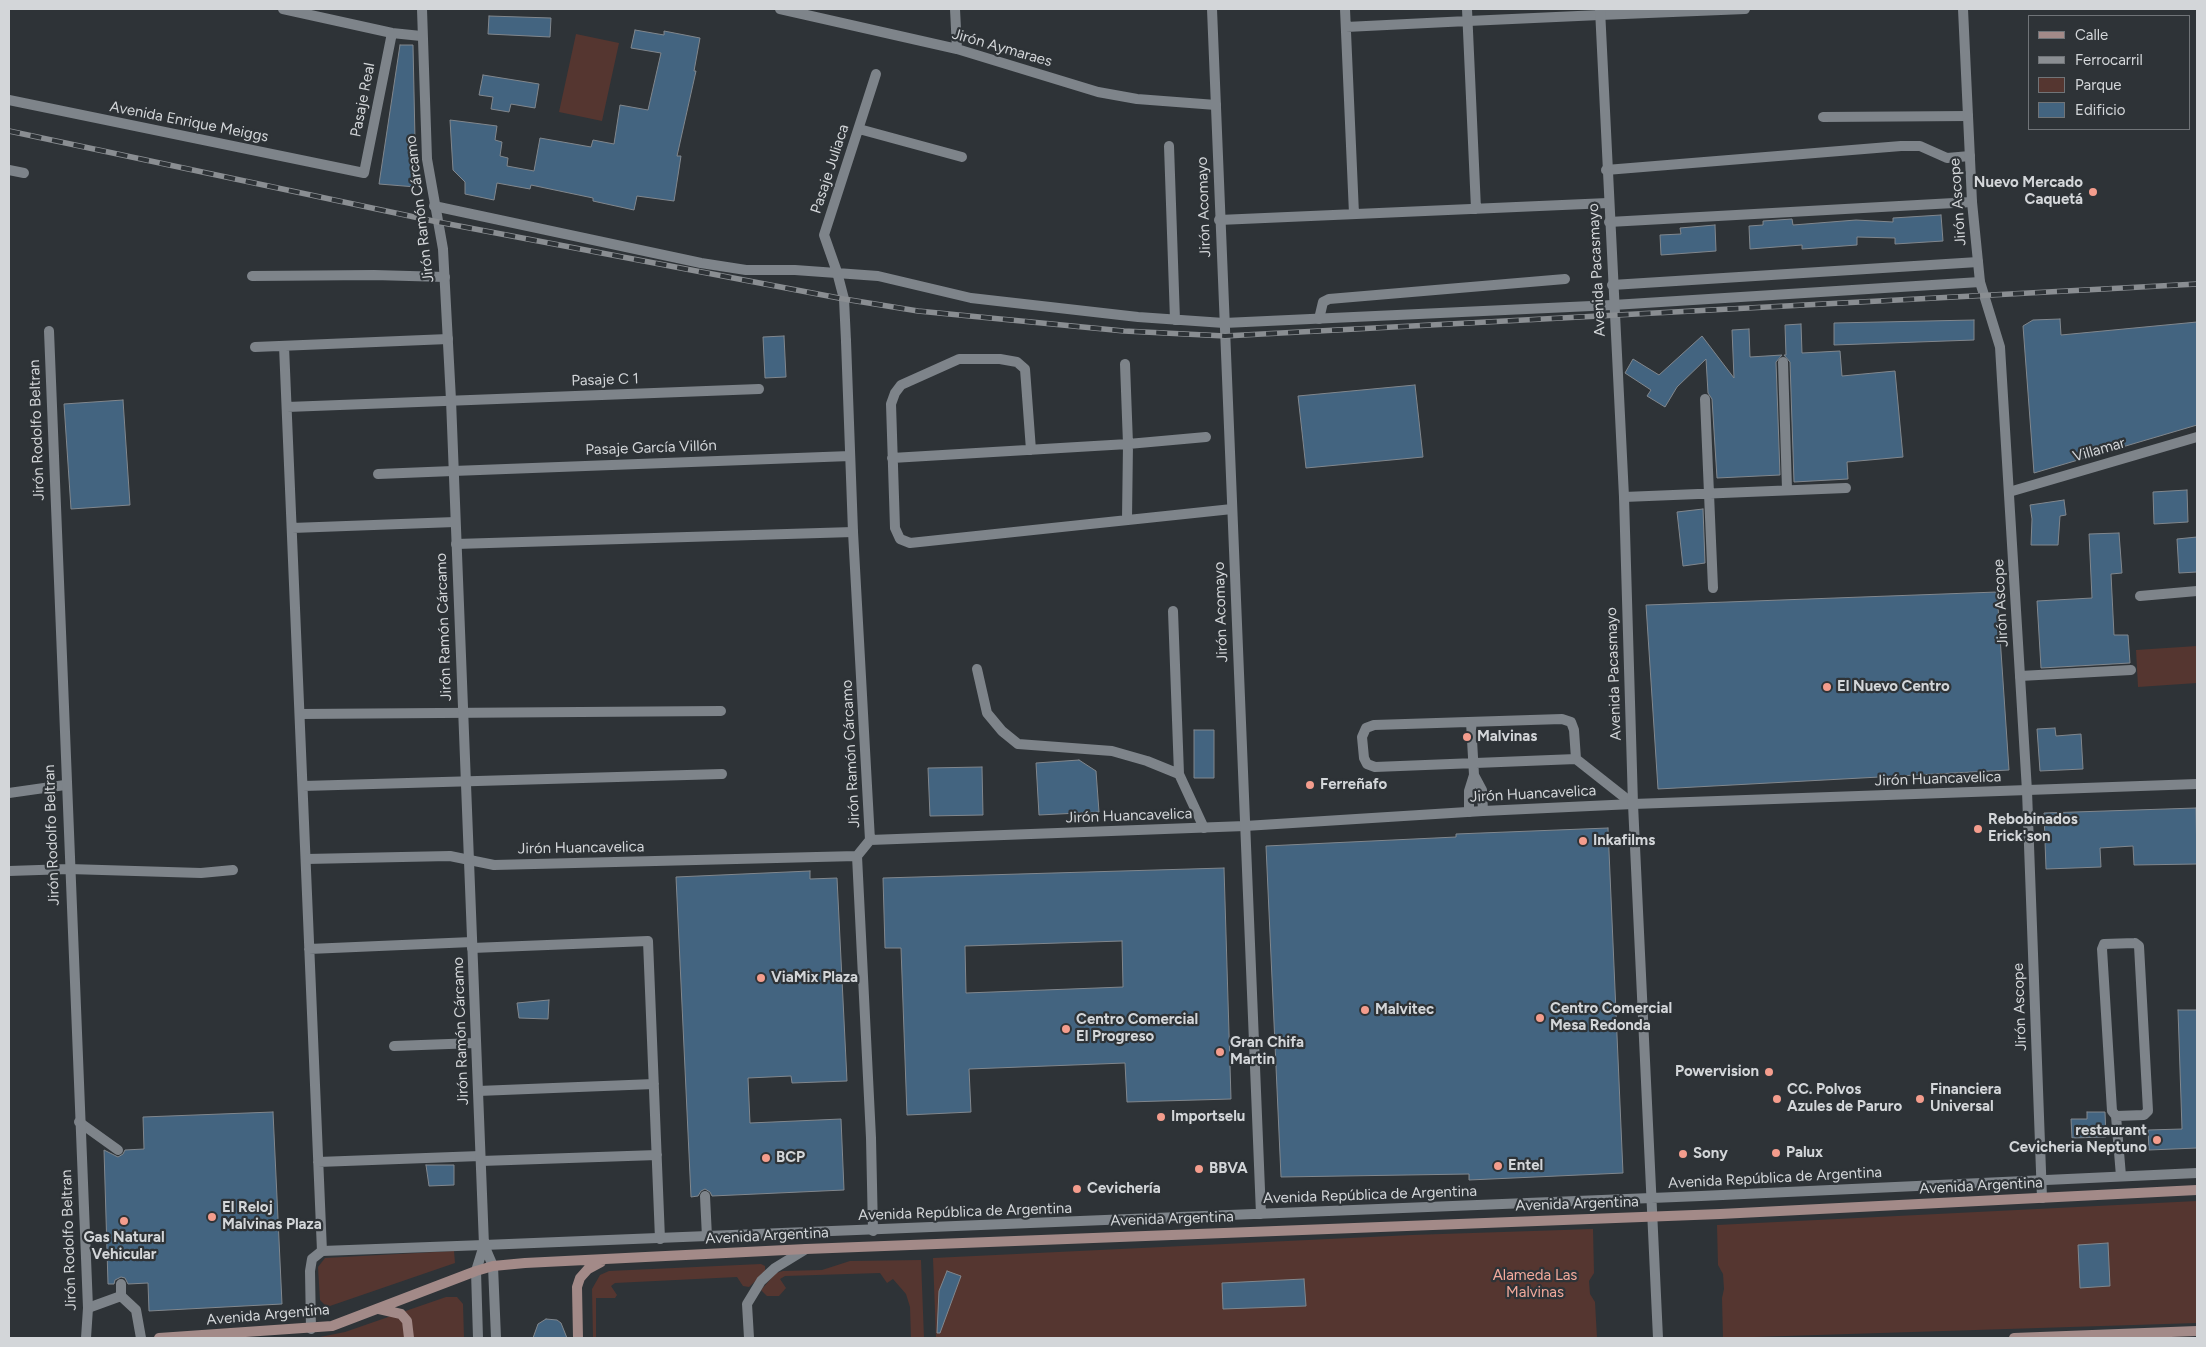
<!DOCTYPE html>
<meta charset="utf-8">
<style>
body{margin:0}
#map{position:relative;width:2206px;height:1347px;overflow:hidden;background:#2e3337;font-family:Figtree,sans-serif}
canvas{display:block}
.frame{position:absolute;inset:0;border:10px solid #d3d6d9;pointer-events:none}
.legend{position:absolute;left:2028px;top:15px;width:162px;height:115px;box-sizing:border-box;background:#2e3337;border:1px solid #707478;margin:0;padding:6px 9px;list-style:none;font-size:15px;color:#d3d6d9}
.legend li{display:flex;align-items:center;gap:10px;height:25px}
.legend b{width:25px;border:1px solid #707478}
</style>
<div id="map">
<canvas width="2206" height="1347"></canvas>
<div class="frame"></div>
<ul class="legend">
<li><b style="height:6px;background:#a38a88"></b>Calle</li>
<li><b style="height:6px;background:#8a8e92"></b>Ferrocarril</li>
<li><b style="height:14px;background:#553630"></b>Parque</li>
<li><b style="height:14px;background:#436480"></b>Edificio</li>
</ul>
</div>
<script>
const g = document.querySelector('canvas').getContext('2d');
g.lineJoin = 'round';
function fillPath(path, color) { g.fillStyle = color; g.fill(path, 'evenodd'); }
const poly = rows => new Path2D(rows.map(r => 'M' + r).join(''));
function trace(path, color, width, dash) { g.strokeStyle = color; g.lineWidth = width; g.lineCap = dash ? 'butt' : 'round'; g.setLineDash(dash || []); g.stroke(path); }
function write(font, color, halo, rows, align = 'center') {
  g.font = font + ' Figtree,sans-serif'; g.lineWidth = 4.5; g.setLineDash([]); g.textBaseline = 'middle'; g.strokeStyle = halo; g.fillStyle = color; for (const [text, x, y, turn = 0] of rows) {
    g.save(); g.translate(x, y); g.rotate((+turn || 0) * Math.PI / 180); g.textAlign = isNaN(turn) ? turn : align; if (halo) g.strokeText(text, 0, 0); g.fillText(text, 0, 0); g.restore();
  }
}
fillPath(poly([
 [576,34,619,43,602,121,559,112],
 [2197,646,2197,683,2138,687,2136,650],
 [2197,1201,2197,1323,1723,1338,1722,1298,1724,1289,1723,1274,1718,1265,1717,1225],
 [1593,1229,1594,1273,1589,1281,1590,1294,1595,1302,1597,1338,936,1338,933,1258,1412,1235],
 [454,1251,455,1263,327,1307,320,1300,318,1267,325,1258],
 [921,1260,924,1338,911,1338,910,1307,906,1294,893,1279,887,1283,880,1273,785,1276,780,1279,786,1288,779,1296,767,1296,761,1290,776,1273,783,1271,822,1270,850,1261],
 [761,1264,765,1266,765,1272,749,1287,743,1286,737,1277,615,1283,611,1286,617,1295,615,1298,596,1298,596,1338,593,1338,592,1289,600,1275,609,1271],
 [446,1297,457,1297,463,1304,464,1338,315,1338,345,1332]
]), '#553630');
const building = poly([
 [489,16,551,18,550,37,488,34,489,16],
 [635,30,664,35,664,31,700,38,694,71,696,71,677,156,681,156,674,201,637,196,634,210,593,201,593,198,531,185,530,189,497,183,494,200,465,194,465,182,453,170,450,120,497,126,495,140,502,142,500,156,508,158,507,166,534,171,540,138,591,147,593,140,614,144,620,105,648,110,661,53,631,48,635,30],
 [400,45,413,45,416,187,379,184,400,45],
 [483,75,539,84,535,108,511,104,509,112,491,109,493,97,479,95,483,75],
 [1941,215,1943,241,1895,244,1895,238,1857,237,1857,245,1802,249,1802,245,1750,249,1749,226,1763,225,1763,221,1792,219,1793,225,1856,220,1893,222,1893,218,1941,215],
 [1715,225,1716,251,1661,255,1660,235,1681,234,1680,228,1715,225],
 [2060,319,2061,335,2197,322,2197,425,2034,473,2023,326,2033,320,2060,319],
 [1974,320,1974,340,1834,345,1834,323,1974,320],
 [1801,324,1802,353,1840,351,1842,376,1895,371,1903,457,1847,462,1848,479,1794,482,1790,362,1784,355,1786,355,1785,325,1801,324],
 [1749,329,1750,357,1782,355,1776,362,1780,475,1717,478,1712,399,1708,393,1706,359,1677,387,1665,407,1647,396,1651,390,1625,373,1633,359,1659,375,1702,336,1734,378,1732,330,1749,329],
 [784,336,786,377,765,378,763,337,784,336],
 [1415,385,1423,457,1306,468,1298,396,1415,385],
 [123,400,130,505,71,509,64,404,123,400],
 [2187,490,2188,522,2154,524,2153,492,2187,490],
 [2064,500,2066,515,2060,516,2058,545,2031,545,2032,519,2030,505,2064,500],
 [1703,509,1705,563,1683,566,1677,512,1703,509],
 [2119,533,2122,573,2111,574,2114,635,2128,635,2130,663,2041,668,2037,601,2092,598,2089,534,2119,533],
 [2197,537,2197,572,2179,573,2177,539,2197,537],
 [1997,592,2009,770,1658,789,1646,605,1997,592],
 [2055,728,2056,736,2081,734,2083,769,2040,771,2037,729,2055,728],
 [1194,730,1214,730,1214,778,1194,778,1194,730],
 [1079,760,1096,771,1099,812,1039,815,1036,763,1079,760],
 [982,767,983,815,930,816,928,768,982,767],
 [2196,808,2197,864,2134,865,2133,846,2100,848,2101,867,2046,869,2044,813,2196,808],
 [1608,828,1623,1173,1469,1180,1469,1174,1281,1177,1266,846,1456,837,1456,834,1608,828],
 [1224,868,1231,1099,1127,1102,1125,1063,969,1069,971,1112,907,1115,901,948,885,948,883,878,1224,868],
 [1122,941,1123,987,966,993,965,946,1122,941],
 [810,871,810,879,837,878,847,1081,792,1083,791,1076,748,1078,750,1123,841,1119,844,1190,712,1196,710,1192,705,1189,701,1191,698,1196,691,1197,676,877,810,871],
 [549,1000,548,1019,519,1018,517,1003,549,1000],
 [2178,1010,2197,1010,2197,1148,2149,1150,2148,1130,2182,1129,2178,1010],
 [273,1112,282,1304,149,1311,148,1283,128,1284,125,1278,121,1277,115,1280,114,1284,108,1284,104,1150,118,1157,123,1154,125,1150,144,1149,143,1117,273,1112],
 [2087,1112,2105,1112,2106,1137,2072,1138,2071,1119,2087,1119,2087,1112],
 [426,1165,454,1165,454,1185,429,1186,426,1165],
 [2108,1243,2110,1286,2080,1288,2078,1245,2108,1243],
 [947,1271,961,1276,940,1333,937,1333,939,1291,947,1271],
 [1304,1279,1306,1306,1223,1309,1222,1283,1304,1279],
 [546,1319,557,1320,561,1323,567,1338,533,1338,538,1324,546,1319]
]);
fillPath(building, '#436480');
trace(building, '#81878d', 1);
trace(poly([
 [1823,117,1968,116],
 [1606,170,1901,146,1920,146,1947,158,1970,156],
 [837,272,844,299,846,341],
 [1319,319,1323,302,1329,299,1565,279],
 [284,346,322,1251],
 [255,347,448,339],
 [1783,362,1787,489],
 [1125,364,1128,444,1127,519],
 [1705,399,1713,588],
 [287,407,759,389],
 [1031,450,1025,369,1017,362,1000,359,959,359,901,385,895,393,891,404,895,528,900,539,910,543,1232,509],
 [892,458,1128,444,1206,437],
 [378,474,453,471],
 [1624,497,1846,488],
 [292,528,455,522],
 [456,544,853,532],
 [1173,611,1179,774],
 [977,669,987,713,1002,731,1018,744,1112,751,1147,761,1179,774,1204,828],
 [300,714,721,711],
 [1576,759,1574,730,1571,722,1562,719,1374,725,1366,728,1362,737,1364,758,1367,764,1375,767,1576,759,1633,804],
 [1474,775,1482,790,1483,811],
 [303,786,722,774],
 [9,793,65,785],
 [1469,812,1469,791,1474,775,1471,722],
 [69,869,201,873,233,870],
 [2135,943,2139,946,2148,1111,2144,1115,2116,1116,2112,1111,2102,949,2104,944,2135,943],
 [472,948,648,941,660,1239],
 [309,949,472,942],
 [394,1046,476,1043],
 [478,1091,654,1084],
 [2116,1116,2121,1176],
 [79,1122,118,1150],
 [481,1161,657,1155],
 [318,1162,480,1156],
 [705,1196,707,1237],
 [121,1284,121,1296,136,1310,141,1338],
 [88,1308,121,1296],
 [749,1338,747,1304,761,1281,775,1268,806,1249]
]), '#7e848a', 10);
trace(poly([
 [1468,21,1600,15],
 [1609,222,1972,202],
 [252,276,374,275,445,277],
 [1612,285,1978,262],
 [2020,676,2131,670]
]), '#7e848a', 10);
trace(poly([
 [283,9,392,33,421,36],
 [780,9,957,49,1098,92,1137,99,1216,105],
 [955,9,957,49],
 [1345,9,1354,214],
 [1467,9,1476,209],
 [1600,15,1745,9],
 [1346,27,1468,21],
 [9,100,364,173,392,33],
 [859,129,962,157],
 [1169,146,1175,320],
 [9,170,24,173],
 [434,206,701,263,746,270,795,270,878,276,971,298,1138,317,1224,323,1613,305,1980,282],
 [1219,220,1608,203],
 [837,272,824,235,876,74],
 [49,331,88,1308,86,1338],
 [846,341,853,532,870,840,857,856,871,1138,873,1231],
 [453,471,850,456],
 [2009,492,2197,437],
 [2140,596,2197,591],
 [870,840,1245,826,1483,811,1633,804,2197,784],
 [306,859,450,856,494,865,857,856],
 [9,871,69,869],
 [311,1329,310,1271,312,1259,322,1251,484,1245]
]), '#7e848a', 10);
trace(poly([
 [422,9,427,159,443,249,451,400,484,1245,476,1271,478,1338],
 [1212,9,1261,1214],
 [1600,9,1624,497,1633,804,1658,1338],
 [1963,9,1972,202,1980,282,2000,347,2027,791,2042,1198],
 [484,1245,1701,1196,2197,1173],
 [484,1245,493,1266,496,1338]
]), '#7e848a', 10);
trace(poly([
 [379,1309,401,1314,407,1321,409,1338],
 [159,1338,332,1326,476,1271,493,1266,525,1263,806,1249,1720,1214,2197,1190],
 [578,1338,577,1287,580,1278,588,1269,601,1262],
 [2014,1338,2197,1331]
]), '#a38a88', 10);
const rail = poly([
 [9,131,438,222,844,299,918,311,1124,331,1225,336,2197,284]
]);
trace(rail, '#8a8e92', 5.5);
trace(rail, '#2e3337', 4, [11]);
for (const [x, y, r, color] of [
 [2093,192,5,"#f49d8d"],
 [1827,687,5,"#f49d8d"],
 [1467,737,5,"#f49d8d"],
 [1310,785,5,"#f49d8d"],
 [1978,829,5,"#f49d8d"],
 [1583,841,5,"#f49d8d"],
 [761,978,5,"#f49d8d"],
 [1365,1010,5,"#f49d8d"],
 [1540,1018,5,"#f49d8d"],
 [1066,1029,5,"#f49d8d"],
 [1220,1052,5,"#f49d8d"],
 [1769,1072,5,"#f49d8d"],
 [1777,1099,5,"#f49d8d"],
 [1920,1099,5,"#f49d8d"],
 [1161,1117,5,"#f49d8d"],
 [2157,1140,5,"#f49d8d"],
 [1776,1153,5,"#f49d8d"],
 [1683,1154,5,"#f49d8d"],
 [766,1158,5,"#f49d8d"],
 [1498,1166,5,"#f49d8d"],
 [1199,1169,5,"#f49d8d"],
 [1077,1189,5,"#f49d8d"],
 [212,1217,5,"#f49d8d"],
 [124,1221,5,"#f49d8d"]
]) { const dot = new Path2D(); dot.arc(x, y, r, 0, 2 * Math.PI); g.fillStyle = color; g.fill(dot); trace(dot, '#2e3337', 2); }
write('15px', '#d3d6d9', '#2e3337', [
 ["Jirón Aymaraes",1002,48,16],
 ["Pasaje Real",363,100,-79],
 ["Avenida Enrique Meiggs",189,122,11],
 ["Pasaje Juliaca",830,169,-72],
 ["Jirón Ascope",1958,202,-94],
 ["Jirón Acomayo",1204,207,-92],
 ["Jirón Ramón Cárcamo",420,209,-97],
 ["Avenida Pacasmayo",1597,270,-93],
 ["Pasaje C 1",605,380,-2],
 ["Jirón Rodolfo Beltran",37,430,-92],
 ["Pasaje García Villón",651,448,-2],
 ["Villamar",2099,450,-16],
 ["Jirón Ascope",2001,603,-93],
 ["Jirón Acomayo",1221,612,-92],
 ["Jirón Ramón Cárcamo",444,627,-92],
 ["Avenida Pacasmayo",1614,674,-92],
 ["Jirón Ramón Cárcamo",851,754,-93],
 ["Jirón Huancavelica",1938,779,-2],
 ["Jirón Huancavelica",1533,794,-3],
 ["Jirón Huancavelica",1129,816,-2],
 ["Jirón Rodolfo Beltran",52,835,-92],
 ["Jirón Huancavelica",581,848,-1],
 ["Jirón Ascope",2020,1007,-92],
 ["Jirón Ramón Cárcamo",461,1031,-92],
 ["Avenida República de Argentina",1775,1178,-3],
 ["Avenida Argentina",1981,1186,-3],
 ["Avenida República de Argentina",1370,1195,-2],
 ["Avenida Argentina",1577,1204,-2],
 ["Avenida República de Argentina",965,1212,-2],
 ["Avenida Argentina",1172,1219,-2],
 ["Avenida Argentina",767,1236,-3],
 ["Jirón Rodolfo Beltran",69,1240,-92],
 ["Avenida Argentina",268,1315,-5]
]);
write('bold 15px', '#d3d6d9', '#2e3337', [
 ["Nuevo Mercado",2083,183,"right"],
 ["Caquetá",2083,200,"right"],
 ["El Nuevo Centro",1837,687],
 ["Malvinas",1477,737],
 ["Ferreñafo",1320,785],
 ["Rebobinados",1988,820],
 ["Erick'son",1988,837],
 ["Inkafilms",1593,841],
 ["ViaMix Plaza",771,978],
 ["Centro Comercial",1550,1009],
 ["Mesa Redonda",1550,1026],
 ["Malvitec",1375,1010],
 ["Centro Comercial",1076,1020],
 ["El Progreso",1076,1037],
 ["Gran Chifa",1230,1043],
 ["Martin",1230,1060],
 ["Powervision",1759,1072,"right"],
 ["CC. Polvos",1787,1090],
 ["Azules de Paruro",1787,1107],
 ["Financiera",1930,1090],
 ["Universal",1930,1107],
 ["Importselu",1171,1117],
 ["restaurant",2147,1131,"right"],
 ["Cevicheria Neptuno",2147,1148,"right"],
 ["Palux",1786,1153],
 ["Sony",1693,1154],
 ["BCP",776,1158],
 ["Entel",1508,1166],
 ["BBVA",1209,1169],
 ["Cevichería",1087,1189],
 ["El Reloj",222,1208],
 ["Malvinas Plaza",222,1225],
 ["Gas Natural",124,1238,"center"],
 ["Vehicular",124,1255,"center"]
], 'left');
write('15px', '#f2a99b', '#2e3337', [
 ["Alameda Las",1535,1276],
 ["Malvinas",1535,1293]
]);
</script>
